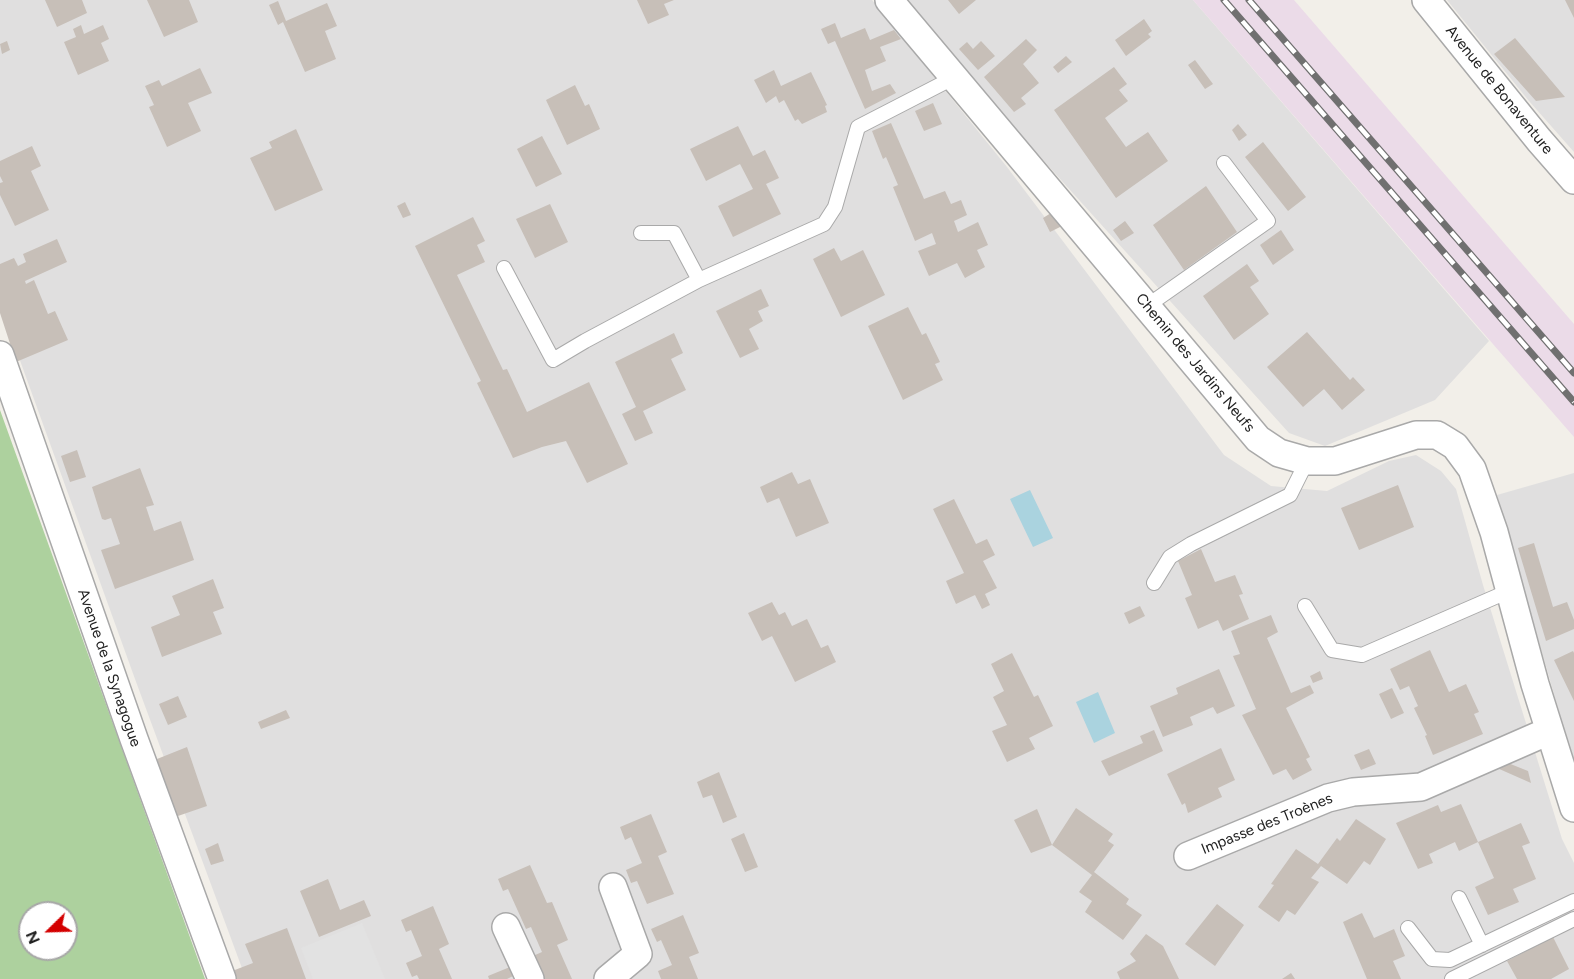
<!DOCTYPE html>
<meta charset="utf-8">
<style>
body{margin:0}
#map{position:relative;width:1574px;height:979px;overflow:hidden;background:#f2efe9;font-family:Figtree,sans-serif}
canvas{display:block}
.north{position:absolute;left:18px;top:901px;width:60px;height:60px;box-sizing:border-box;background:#fff;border:2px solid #a7a7a7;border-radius:50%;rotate:247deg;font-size:16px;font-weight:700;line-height:24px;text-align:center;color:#222}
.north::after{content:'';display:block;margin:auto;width:21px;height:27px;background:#d40000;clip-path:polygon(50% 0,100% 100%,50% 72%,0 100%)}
</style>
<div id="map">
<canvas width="1574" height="979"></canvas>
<div class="north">N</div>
</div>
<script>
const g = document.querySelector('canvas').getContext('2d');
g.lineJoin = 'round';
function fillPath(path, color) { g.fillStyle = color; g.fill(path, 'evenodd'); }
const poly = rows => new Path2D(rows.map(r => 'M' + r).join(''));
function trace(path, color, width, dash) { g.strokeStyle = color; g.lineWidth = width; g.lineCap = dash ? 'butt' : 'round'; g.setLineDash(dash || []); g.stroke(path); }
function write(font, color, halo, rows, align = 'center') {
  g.font = font + ' Figtree,sans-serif'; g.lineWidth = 6; g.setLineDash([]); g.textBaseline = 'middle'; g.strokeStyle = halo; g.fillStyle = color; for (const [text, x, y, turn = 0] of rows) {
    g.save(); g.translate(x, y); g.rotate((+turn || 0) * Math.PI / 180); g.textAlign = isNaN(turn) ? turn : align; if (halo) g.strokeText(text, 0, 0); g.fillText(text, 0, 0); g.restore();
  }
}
fillPath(poly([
 [0,0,872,0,1007,167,1224,455,1271,486,1327,491,1389,461,1416,455,1441,471,1456,489,1483,585,1562,839,1574,863,1574,979,246,979,135,679,0,305],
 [903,0,1193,0,1489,341,1435,400,1325,446,1289,433,971,80],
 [1447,0,1574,0,1574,152,1529,101],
 [1574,473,1574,764,1497,495]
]), '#e0dfdf');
fillPath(poly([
 [1193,0,1294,0,1574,324,1574,437]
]), '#ebdbe8');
fillPath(poly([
 [0,410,205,979,0,979],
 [30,913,66,913,66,949,30,949]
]), '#add19e');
fillPath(poly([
 [362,923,385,979,313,979,301,948]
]), '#e2e2e2');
fillPath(poly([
 [1030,490,1053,538,1033,547,1010,499],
 [1098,692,1115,733,1094,743,1076,702]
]), '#aad3df');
fillPath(poly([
 [45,0,82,0,87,13,57,27],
 [147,0,189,0,198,22,164,37],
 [637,0,674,0,664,4,669,15,648,24],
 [948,0,976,0,959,14],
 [1565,0,1574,0,1574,18],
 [278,1,286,21,327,3,337,26,325,31,336,59,305,72,283,22,278,25,269,5],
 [1144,19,1152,31,1148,34,1151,37,1126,56,1115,40],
 [835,23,841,38,865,28,870,40,894,30,901,39,880,47,886,61,865,70,872,91,890,84,896,93,865,109,835,41,828,44,821,29],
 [81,25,84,34,103,25,109,39,101,43,109,61,78,75,64,42,76,37,73,29],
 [1515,38,1565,97,1536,101,1494,54],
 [1026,39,1037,50,1023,64,1039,83,1021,98,1026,104,1014,112,984,77],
 [7,41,10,50,2,54,0,44],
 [981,41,995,56,978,70,959,49,967,42,973,49],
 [1066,56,1072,62,1058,73,1053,67],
 [1195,60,1213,84,1205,89,1188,65],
 [1114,67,1127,84,1119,90,1128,101,1105,118,1126,147,1148,132,1168,161,1116,198,1054,110],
 [200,68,212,93,188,103,201,131,167,147,149,107,154,105,145,86,159,80,162,86],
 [774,70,781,86,811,72,827,105,825,106,827,112,802,124,798,119,795,121,784,100,779,103,776,96,766,103,754,80],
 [575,85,585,106,589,104,600,129,567,145,546,100],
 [933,103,942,124,924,131,915,111],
 [891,123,924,199,945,191,951,204,961,200,967,215,954,221,958,232,978,222,988,245,977,250,985,267,965,278,957,263,929,276,918,251,936,244,932,233,915,241,893,187,898,185,886,157,883,159,872,131],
 [1238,124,1247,135,1239,141,1232,130],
 [738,126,753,156,765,150,779,178,766,184,781,214,733,237,718,206,753,189,740,164,706,181,690,149],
 [296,129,323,190,275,211,250,158,272,148,269,142],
 [542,136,562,174,536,187,517,149],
 [1263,142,1306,197,1288,211,1245,157],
 [32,146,41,166,31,171,49,210,15,226,0,195,0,183,3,182,0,176,0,161],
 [1206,186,1237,232,1184,270,1153,225],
 [405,202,411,215,403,218,397,206],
 [550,204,568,242,535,258,516,219],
 [1051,213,1062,226,1050,232,1043,218],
 [473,217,485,241,477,245,485,262,457,275,503,370,507,369,527,412,589,382,628,464,587,483,566,441,542,447,513,458,477,383,481,381,415,246],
 [1125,221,1134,233,1121,241,1113,230],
 [1281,230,1294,250,1273,265,1260,245],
 [57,239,67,262,25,281,26,284,34,280,48,314,55,311,68,340,16,362,0,313,0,264,14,258,18,266,26,262,23,254],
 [834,248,841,261,863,250,885,295,841,317,813,259],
 [1247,264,1259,281,1250,287,1269,314,1234,340,1203,296],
 [761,289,769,306,758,311,763,321,749,329,759,349,740,358,716,311],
 [908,307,922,335,926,333,940,362,935,364,943,380,903,400,868,326],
 [1307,332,1350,380,1353,377,1365,390,1342,410,1324,389,1303,407,1267,367],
 [674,333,683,353,671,359,686,390,643,411,653,433,635,441,622,414,636,407,615,362],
 [77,450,86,477,70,482,61,456],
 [140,468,154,505,146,507,154,531,181,521,194,560,115,589,101,550,120,544,111,518,105,520,102,519,92,487],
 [792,472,798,484,810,479,829,523,796,537,779,498,767,503,760,487],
 [1398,485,1414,527,1359,550,1341,508],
 [954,499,976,544,987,539,995,555,983,561,997,588,985,594,990,605,982,609,975,595,956,604,946,581,964,573,933,509],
 [1534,543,1553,607,1567,602,1574,620,1574,629,1546,641,1518,548],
 [1201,549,1215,582,1235,575,1243,594,1239,595,1249,619,1223,631,1218,620,1198,629,1185,598,1192,595,1178,561],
 [213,579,224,608,213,612,222,634,162,657,151,627,180,615,172,596],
 [772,602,779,615,785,612,792,626,807,619,821,648,828,645,836,662,795,682,772,636,762,641,748,613],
 [1140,606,1145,616,1129,624,1124,613],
 [1271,615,1278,632,1267,638,1291,693,1310,685,1314,693,1286,708,1310,757,1306,759,1312,770,1293,780,1286,769,1273,775,1242,715,1256,709,1233,656,1240,654,1231,631],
 [1430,650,1449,692,1466,684,1479,712,1474,714,1483,734,1433,755,1425,736,1427,735,1414,708,1418,706,1409,686,1400,690,1390,669],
 [1573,651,1574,653,1574,701,1554,660],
 [1012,653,1034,697,1038,695,1053,726,1029,738,1035,749,1007,762,992,731,1007,725,993,697,1004,691,991,664],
 [1219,669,1235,706,1217,714,1213,707,1190,717,1193,725,1163,737,1150,706,1178,694,1176,688],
 [1320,671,1323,679,1313,683,1310,676],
 [1392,688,1404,713,1391,719,1379,694],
 [178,696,187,717,168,725,159,704],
 [286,710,290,718,261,729,258,722],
 [1154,730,1163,751,1109,776,1101,761,1143,743,1140,736],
 [187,747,207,806,175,817,157,759],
 [1221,748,1235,780,1218,788,1222,797,1188,813,1185,803,1182,805,1167,774],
 [1369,749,1376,764,1361,770,1354,755],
 [1508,763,1528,771,1531,783,1497,768],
 [719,772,737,817,723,823,712,795,703,798,697,782],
 [1461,804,1478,842,1521,823,1530,843,1522,846,1536,879,1513,889,1519,902,1488,915,1475,887,1494,878,1478,842,1459,851,1455,842,1429,854,1433,863,1418,869,1396,823,1438,805,1441,812],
 [1076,808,1113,834,1108,841,1114,845,1094,872,1129,899,1126,904,1142,915,1123,940,1085,912,1092,901,1079,892,1092,875,1052,845],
 [1037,809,1052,845,1031,853,1014,820],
 [651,814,667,852,658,856,674,894,647,904,637,881,631,883,626,870,642,863,631,837,625,840,620,827],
 [1356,819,1386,839,1370,865,1364,861,1347,884,1321,866,1311,878,1319,882,1295,915,1287,910,1279,922,1258,907,1274,885,1271,884,1296,849,1318,864,1337,838,1340,841],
 [744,833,758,867,745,872,731,839],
 [218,843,224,861,211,865,205,849],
 [530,865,547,903,552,902,568,940,557,945,572,979,541,979,526,959,542,952,531,927,526,929,508,889,503,891,498,879],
 [328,879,340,910,364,900,371,916,319,937,300,891],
 [1217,904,1244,925,1215,966,1185,944],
 [433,906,449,944,439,949,452,979,419,979,417,975,412,977,406,963,422,956,411,930,406,932,401,920],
 [1362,913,1374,938,1394,929,1405,956,1393,961,1401,979,1367,979,1343,922],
 [683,915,699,953,689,957,698,979,661,979,658,971,672,965,661,940,657,942,651,929],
 [287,928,306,979,229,979,227,973,253,963,245,944],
 [1146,934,1163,946,1179,979,1120,979,1117,972,1136,961,1130,954],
 [1553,937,1569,969,1551,979,1517,979,1507,961],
 [510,967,513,976,507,979,489,979,488,976],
 [1291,973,1295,979,1282,979]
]), '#c7bfb8');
const service = poly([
 [641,233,674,233,699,280],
 [504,268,553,360,585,341,699,280,824,224,835,207,858,127,955,77],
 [1147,306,1268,221,1224,163],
 [1154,583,1170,557,1191,544,1290,495,1307,461],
 [1305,606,1332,650,1362,655,1509,591],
 [1459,898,1482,945],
 [1408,928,1432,959,1450,960,1574,901],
 [1452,979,1574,919]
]);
const minor = poly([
 [889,0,1258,439,1279,453,1307,461,1335,461,1416,435,1437,435,1455,446,1472,469,1494,532,1535,684,1574,808],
 [1426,0,1539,140,1574,180],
 [0,355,134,739,222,979],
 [1188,856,1328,798,1353,792,1421,787,1549,731],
 [506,927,530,979],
 [608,979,638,954,613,887]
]);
trace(service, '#a9a9a9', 16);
trace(minor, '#a9a9a9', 30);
trace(service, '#fff', 14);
trace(minor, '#fff', 27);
const rail = poly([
 [1224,0,1574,402],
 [1249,0,1574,373]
]);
trace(rail, '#707070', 7);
trace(rail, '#fff', 4.5, [14]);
write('15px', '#222', '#fff', [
 ["Avenue de Bonaventure",1499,90,51],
 ["Chemin des Jardins Neufs",1195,363,50],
 ["Avenue de la Synagogue",109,668,71],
 ["Impasse des Troènes",1267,824,-22]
]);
</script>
